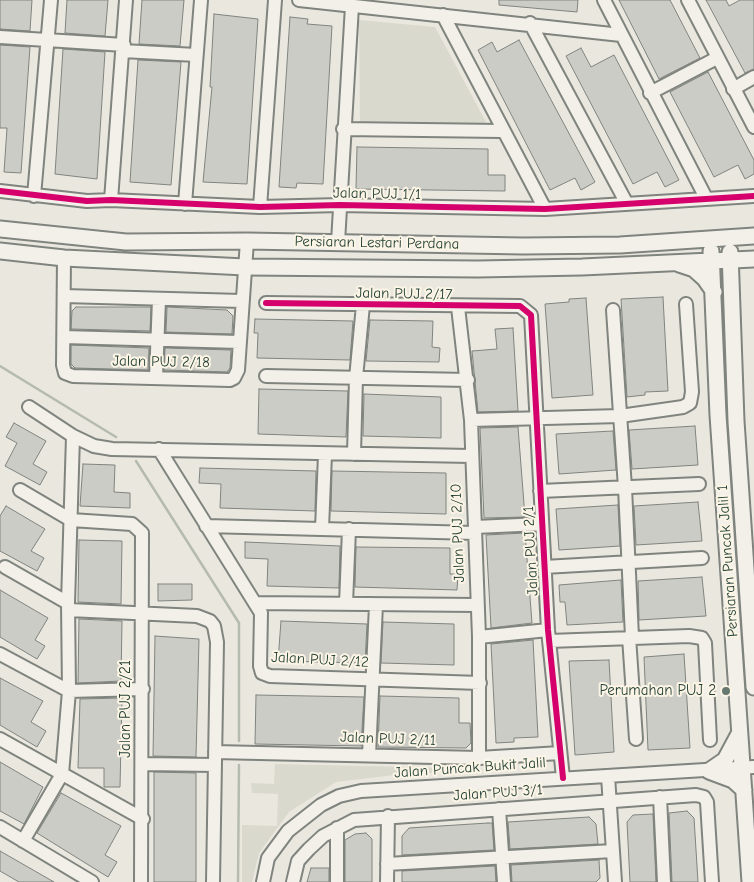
<!DOCTYPE html>
<style>
body{margin:0}
canvas{display:block;background:#eae7df}
</style>
<canvas width="754" height="882"></canvas>
<script>
const g = document.querySelector('canvas').getContext('2d');
g.lineJoin = 'round';
function fillPath(path, color) { g.fillStyle = color; g.fill(path, 'evenodd'); }
const poly = rows => new Path2D(rows.map(r => 'M' + r).join(''));
function trace(path, color, width, dash) { g.strokeStyle = color; g.lineWidth = width; g.lineCap = dash ? 'butt' : 'round'; g.setLineDash(dash || []); g.stroke(path); }
function write(font, color, halo, rows, align = 'center') {
  g.font = font + ' "Comic Neue",sans-serif'; g.lineWidth = 4; g.setLineDash([]); g.textBaseline = 'middle'; g.strokeStyle = halo; g.fillStyle = color; for (const [text, x, y, turn = 0] of rows) {
    g.save(); g.translate(x, y); g.rotate((+turn || 0) * Math.PI / 180); g.textAlign = isNaN(turn) ? turn : align; if (halo) g.strokeText(text, 0, 0); g.fillText(text, 0, 0); g.restore();
  }
}
fillPath(poly([
 [359,20,435,27,486,122,482,126,360,122],
 [275,764,492,769,394,775,336,782,289,812,259,853,252,882,242,882,242,825,277,826,278,794,252,793,251,783,274,784]
]), '#dad9cd');
trace(poly([
 [0,366,116,437],
 [136,461,239,623,239,741],
 [238,882,239,765]
]), '#b6bbaf', 2.5);
const building = poly([
 [0,0,32,0,30,31,0,29,0,0],
 [67,0,108,0,105,36,65,33,67,0],
 [142,0,184,0,180,46,139,44,142,0],
 [499,0,578,0,577,12,499,5,499,0],
 [619,0,670,0,700,58,659,79,619,0],
 [706,0,726,0,729,6,740,0,754,0,754,69,745,73,706,0],
 [214,14,258,19,247,184,203,182,212,87,210,87,214,14],
 [290,17,308,19,307,24,332,26,323,184,297,183,296,188,279,187,290,17],
 [519,40,595,182,581,190,575,178,550,190,478,50,492,42,497,52,519,40],
 [0,45,30,47,21,173,4,172,7,128,0,128,0,45],
 [581,48,591,67,614,55,679,180,665,187,657,172,633,184,566,56,581,48],
 [63,49,105,52,97,179,55,174,63,49],
 [138,60,181,62,171,185,130,182,138,60],
 [708,72,754,160,754,174,745,179,738,165,714,177,670,92,708,72],
 [357,147,488,149,488,175,505,175,505,191,356,189,357,147],
 [663,297,668,391,645,392,645,395,627,397,621,299,663,297],
 [586,298,593,395,552,398,545,304,569,302,569,299,586,298],
 [76,307,151,307,150,331,71,329,72,311,76,307],
 [167,307,227,310,233,316,232,334,166,332,167,307],
 [255,319,353,321,350,360,257,358,258,333,254,333,255,319],
 [370,320,433,321,432,347,440,348,439,362,366,361,370,320],
 [513,328,518,411,478,412,472,351,497,349,495,329,513,328],
 [71,345,149,348,148,370,75,368,71,364,71,345],
 [165,348,231,350,230,368,227,372,164,370,165,348],
 [259,389,348,391,346,437,258,434,259,389],
 [364,394,441,397,441,438,363,436,364,394],
 [14,423,46,441,33,464,47,472,40,485,5,466,17,443,6,437,14,423],
 [695,426,698,465,632,469,629,430,695,426],
 [518,427,525,517,484,518,480,428,518,427],
 [613,431,616,470,559,474,556,434,613,431],
 [83,464,115,465,114,492,130,493,130,508,80,506,83,464],
 [200,468,316,471,315,511,220,508,221,484,199,483,200,468],
 [332,471,446,473,446,514,331,511,332,471],
 [698,502,702,541,636,545,634,506,698,502],
 [618,505,620,546,559,550,556,509,618,505],
 [6,506,45,529,31,551,44,558,37,571,0,551,0,516,6,506],
 [525,533,532,623,491,628,486,535,525,533],
 [79,540,122,541,121,604,78,602,79,540],
 [245,542,340,546,339,588,267,586,268,559,245,558,245,542],
 [356,547,450,548,450,574,458,574,457,590,355,587,356,547],
 [702,577,706,616,639,620,638,581,702,577],
 [621,580,623,622,567,625,565,602,560,602,559,585,621,580],
 [158,584,192,584,192,600,158,601,158,584],
 [0,590,48,618,35,640,45,646,37,659,0,637,0,590],
 [79,619,122,621,121,681,78,683,79,619],
 [281,621,367,624,365,663,278,661,281,621],
 [383,622,454,624,454,665,381,663,383,622],
 [155,636,199,639,196,757,153,756,155,636],
 [533,640,538,737,514,738,514,742,496,743,491,644,533,640],
 [684,654,690,748,648,750,644,657,684,654],
 [609,660,614,752,575,755,569,661,609,660],
 [0,678,43,701,31,722,46,731,37,747,0,725,0,678],
 [256,695,364,697,361,746,255,744,256,695],
 [380,696,459,698,459,723,470,723,471,743,466,748,378,747,380,696],
 [122,698,120,787,104,787,104,768,78,768,80,699,122,698],
 [0,762,43,787,24,824,0,811,0,762],
 [154,772,196,773,196,882,154,882,154,772],
 [61,793,121,826,105,855,117,862,108,877,37,833,61,793],
 [687,811,694,818,698,882,672,882,669,813,687,811],
 [653,814,656,882,630,882,627,822,633,815,653,814],
 [589,817,596,824,598,844,510,849,508,822,589,817],
 [488,823,492,823,494,850,402,855,402,836,409,828,488,823],
 [366,833,372,839,372,882,345,882,345,840,355,834,366,833],
 [0,851,54,882,19,882,0,871,0,851],
 [599,860,600,878,596,882,512,882,511,865,599,860],
 [495,866,496,882,402,882,402,871,495,866],
 [311,868,329,868,329,882,307,882,311,868]
]);
fillPath(building, '#ccccc6');
trace(building, '#80847f', 1);
const minor = poly([
 [299,0,621,35],
 [604,0,706,198],
 [688,0,754,127],
 [443,15,545,209],
 [530,23,627,204],
 [0,37,124,45],
 [123,51,196,55],
 [733,89,754,77],
 [650,93,717,58],
 [343,129,502,131],
 [0,191,87,201,111,200,260,207,340,205,545,209,754,196],
 [34,196,51,0],
 [111,200,126,0],
 [185,204,201,0],
 [260,207,275,0],
 [338,242,352,6],
 [64,258,63,365,65,373,73,376,230,380,234,378,238,370,247,241],
 [64,296,241,301],
 [266,303,520,306,531,315,548,630,563,778],
 [458,307,471,420,479,637,479,758],
 [613,310,625,488,632,637],
 [64,337,239,342],
 [266,376,468,380],
 [156,378,159,299],
 [29,407,73,436,94,446,112,449,471,456],
 [471,420,620,416,683,407,690,403,692,392,686,304],
 [159,449,261,613,260,666,262,673,270,676,480,683],
 [354,454,356,378,363,305],
 [20,490,71,520,132,524,142,533,141,882],
 [540,491,699,484],
 [206,526,475,533],
 [475,527,542,524],
 [322,529,325,454],
 [5,567,68,603],
 [544,567,702,558],
 [256,603,477,605],
 [346,604,349,529],
 [69,610,197,616,210,621,214,626,217,642,213,882],
 [479,637,548,630],
 [629,637,636,739],
 [549,641,689,636,702,638,705,643,710,740],
 [0,654,69,691,143,689],
 [0,739,143,819],
 [215,752,479,758,560,753],
 [369,755,376,605],
 [143,764,215,765],
 [608,776,615,882],
 [660,797,664,882],
 [499,809,504,882],
 [0,827,92,882],
 [337,828,337,882],
 [23,841,62,774,69,691,68,603,73,436],
 [387,864,613,851],
 [263,882,268,858,288,831,321,805,339,796,361,791,754,767],
 [293,882,298,861,309,849,323,836,354,820,696,795,704,797,707,802,712,882],
 [387,882,388,816]
]);
const major = poly([
 [0,229,126,242,247,241,523,246,620,245,754,236],
 [0,251,64,258,245,267,478,269,582,267,754,259],
 [711,251,718,415,750,882],
 [730,252,736,421,754,687],
 [679,264,694,269,705,279,714,292],
 [709,771,725,760,739,734],
 [709,771,733,780,744,790]
]);
trace(minor, '#80847f', 16);
trace(major, '#80847f', 19);
trace(minor, '#f3f0ea', 12);
trace(major, '#f3f0ea', 15);
trace(poly([
 [0,191,87,201,111,200,260,207,340,205,545,209,754,196],
 [266,303,520,306,531,315,548,630,563,778]
]), '#d6006c', 6);
for (const [x, y, r, color] of [
 [726,691,5,"#667870"]
]) { const dot = new Path2D(); dot.arc(x, y, r, 0, 2 * Math.PI); g.fillStyle = color; g.fill(dot); trace(dot, '#fcf5e5', 2); }
write('15px', '#1f3d34', '#fcf5e5', [
 ["Jalan PUJ 1/1",377,194,1],
 ["Persiaran Lestari Perdana",377,243,1],
 ["Jalan PUJ 2/17",404,294,1],
 ["Jalan PUJ 2/18",161,362,1],
 ["Jalan PUJ 2/10",458,533,-92],
 ["Jalan PUJ 2/1",531,551,-93],
 ["Persiaran Puncak Jalil 1",728,561,-94],
 ["Jalan PUJ 2/12",320,660,3],
 ["Jalan PUJ 2/21",126,709,-90],
 ["Jalan PUJ 2/11",388,739,2],
 ["Jalan Puncak Bukit Jalil",470,768,-4],
 ["Jalan PUJ 3/1",498,793,-4]
]);
write('15px', '#1f3d34', '#fcf5e5', [
 ["Perumahan PUJ 2",716,691]
], 'right');
</script>
